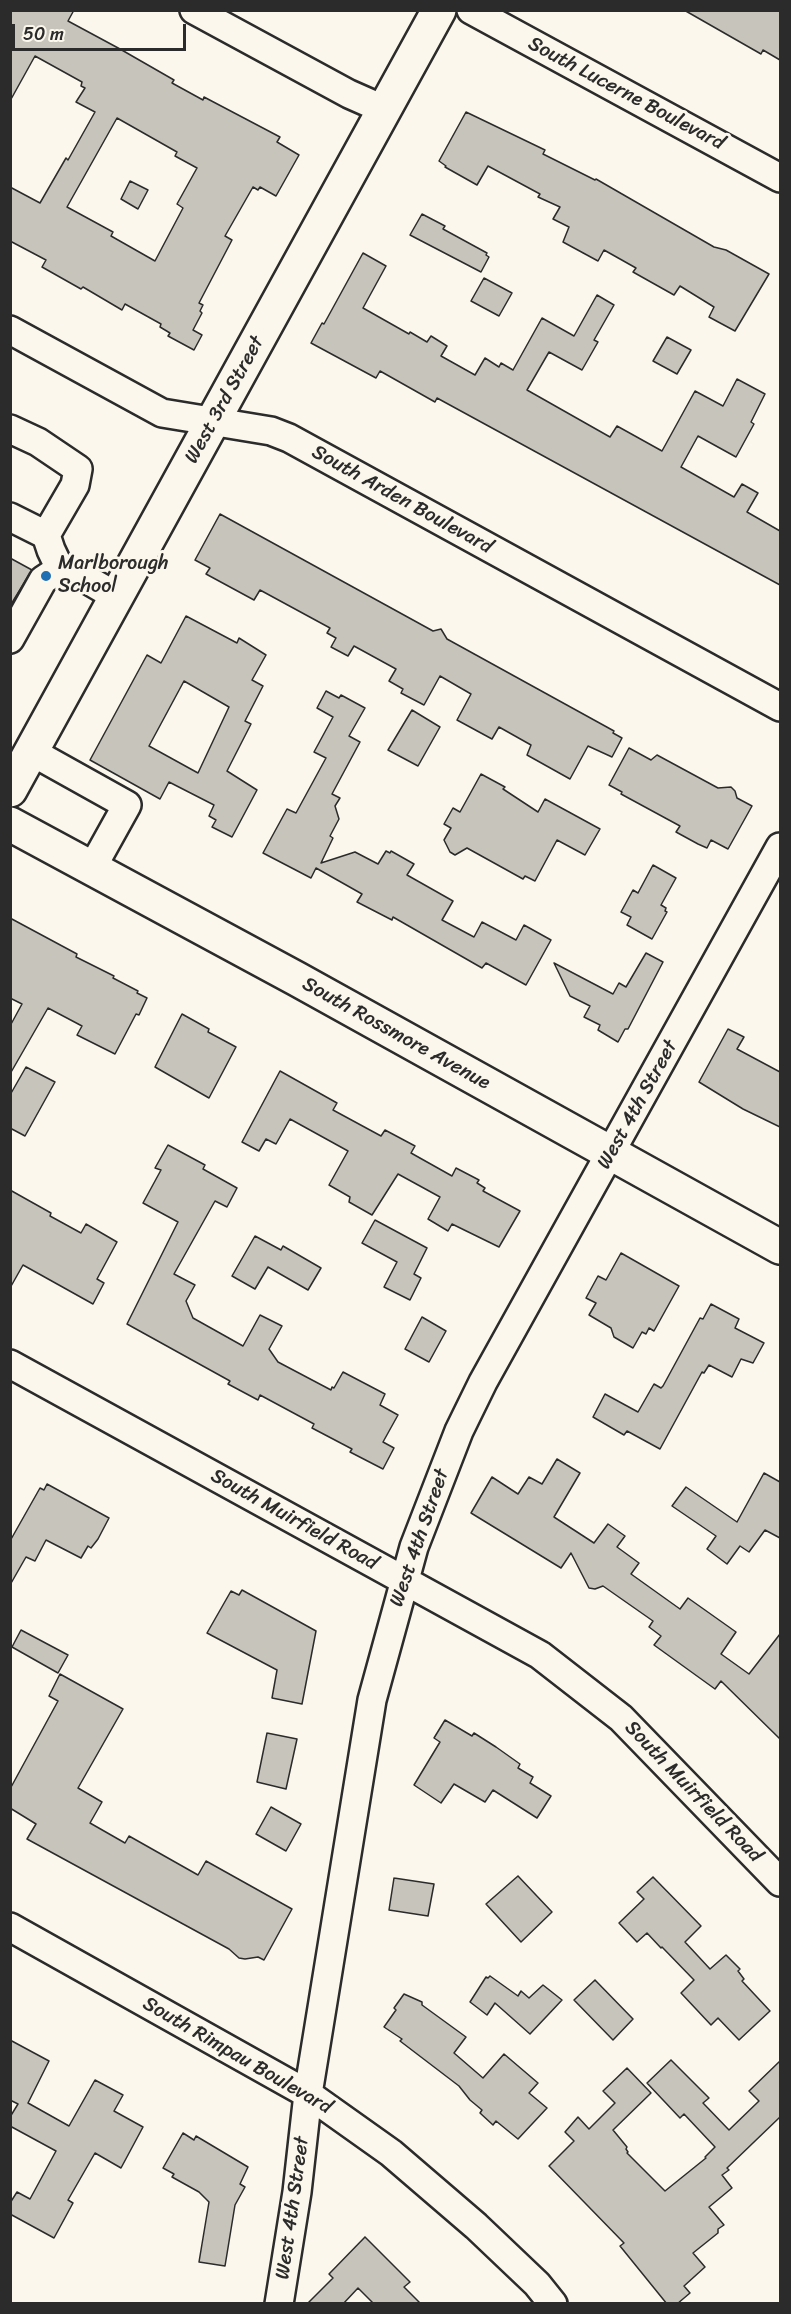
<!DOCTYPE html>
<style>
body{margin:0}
#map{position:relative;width:791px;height:2314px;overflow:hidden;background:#fbf7ec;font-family:Sriracha,sans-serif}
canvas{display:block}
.frame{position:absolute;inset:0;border:12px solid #2b2b2b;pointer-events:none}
.scale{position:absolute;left:12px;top:24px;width:174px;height:27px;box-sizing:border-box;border:3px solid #2b2b2b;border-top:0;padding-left:8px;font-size:18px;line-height:21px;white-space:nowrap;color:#2b2b2b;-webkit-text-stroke:4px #fbf7ec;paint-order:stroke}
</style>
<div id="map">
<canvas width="791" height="2314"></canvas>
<div class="frame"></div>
<div class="scale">50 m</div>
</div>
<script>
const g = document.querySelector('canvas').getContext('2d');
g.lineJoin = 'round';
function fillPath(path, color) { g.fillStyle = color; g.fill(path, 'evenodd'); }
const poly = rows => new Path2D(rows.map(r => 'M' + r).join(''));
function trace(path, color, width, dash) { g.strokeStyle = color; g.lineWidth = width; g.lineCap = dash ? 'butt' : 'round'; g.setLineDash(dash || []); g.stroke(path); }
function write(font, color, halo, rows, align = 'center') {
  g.font = font + ' Sriracha,sans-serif'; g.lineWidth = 6; g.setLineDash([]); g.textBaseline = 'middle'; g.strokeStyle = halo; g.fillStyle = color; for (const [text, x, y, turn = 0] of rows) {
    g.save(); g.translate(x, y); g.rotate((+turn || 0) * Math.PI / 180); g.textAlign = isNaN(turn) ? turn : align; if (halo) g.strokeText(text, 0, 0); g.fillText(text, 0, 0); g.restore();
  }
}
const building = poly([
 [10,10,74,10,68,21,120,49,174,80,172,83,203,100,204,97,280,137,277,142,299,155,276,196,260,187,258,190,253,187,225,236,232,240,199,303,203,305,200,311,202,313,193,330,202,335,194,350,168,336,170,333,160,327,161,324,125,304,122,310,83,287,81,289,42,267,46,260,10,241,10,187,40,203,66,158,68,160,95,112,76,102,85,88,81,86,82,82,35,56,10,101,10,10],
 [117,118,177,152,175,156,197,168,177,204,183,208,155,261,111,236,113,232,67,207,117,118],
 [684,10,780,10,780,60,763,50,761,54,684,10],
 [466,112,545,150,543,154,595,180,596,179,714,247,726,250,769,274,735,331,709,317,714,307,680,286,674,295,633,272,636,268,604,250,598,261,563,242,569,227,553,219,560,207,538,197,540,194,488,166,477,185,445,167,446,166,439,161,466,112],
 [130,181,148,190,138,209,121,199,130,181],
 [422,214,445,226,443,229,487,253,486,255,489,257,481,272,410,235,422,214],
 [363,253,386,266,363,308,409,334,410,332,427,342,431,336,447,346,441,356,475,375,485,358,499,367,501,363,513,370,542,318,574,336,597,295,614,305,594,340,598,342,582,370,549,352,527,390,610,437,617,426,662,451,695,391,723,406,737,379,765,394,751,422,754,424,736,457,698,436,681,467,734,497,742,484,758,493,747,512,780,531,780,585,437,398,435,402,380,371,376,378,311,343,322,323,324,324,363,253],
 [484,278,512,293,499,316,471,301,484,278],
 [667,337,691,350,677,374,653,361,667,337],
 [220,514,433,631,441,629,447,639,614,731,613,733,622,738,612,757,588,746,570,779,527,755,531,745,499,727,492,739,457,720,471,694,440,676,424,705,401,693,403,689,389,681,396,669,354,646,348,656,331,647,336,638,327,633,330,628,260,590,254,600,206,574,210,568,195,560,220,514],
 [10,558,32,570,10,606,10,558],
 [186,616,237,643,239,638,266,655,252,680,263,686,245,721,251,724,227,771,257,790,232,837,212,827,216,820,209,816,214,805,169,782,160,799,90,760,147,655,161,663,186,616],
 [184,681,229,707,198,773,149,746,184,681],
 [326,691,339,698,341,695,365,708,349,736,360,742,332,794,340,798,335,806,339,819,330,836,333,838,321,863,355,852,378,864,386,851,390,853,391,851,414,864,407,875,453,901,442,920,474,937,482,922,516,940,524,925,551,940,526,985,486,963,482,968,393,917,392,920,357,902,362,894,316,868,311,878,263,853,287,809,296,813,326,758,314,752,333,717,317,708,326,691],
 [412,710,440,727,418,766,388,750,412,710],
 [629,748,651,760,657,755,718,788,731,787,735,791,737,798,752,806,728,849,711,840,707,848,698,844,676,832,680,826,621,794,622,792,609,785,629,748],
 [481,774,505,787,503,789,538,812,545,799,600,829,585,855,557,840,535,881,525,876,523,879,467,848,455,855,450,852,444,840,451,828,444,824,453,808,460,812,481,774],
 [653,865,676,878,661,905,666,908,665,911,667,912,652,939,627,925,631,917,621,912,633,890,638,893,653,865],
 [10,918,77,954,76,957,114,976,113,978,138,991,137,993,147,998,139,1015,136,1014,115,1054,77,1035,82,1026,48,1008,10,1074,10,1026,22,1004,10,998,10,918],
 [646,953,663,962,628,1029,625,1029,618,1042,598,1030,600,1025,584,1017,590,1006,570,996,554,963,613,994,619,983,626,987,646,953],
 [182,1014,209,1029,208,1032,236,1047,209,1098,155,1067,182,1014],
 [728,1029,744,1037,737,1049,780,1072,780,1127,743,1109,699,1082,728,1029],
 [26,1067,55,1082,25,1136,10,1128,10,1095,26,1067],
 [280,1071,337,1103,333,1110,381,1136,385,1130,415,1146,411,1153,452,1176,456,1168,479,1180,477,1183,485,1188,483,1191,520,1211,499,1247,452,1224,448,1231,428,1219,440,1197,398,1174,372,1215,349,1202,350,1197,329,1185,348,1151,290,1119,276,1144,266,1139,259,1151,242,1142,280,1071],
 [168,1145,205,1165,203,1169,237,1188,227,1207,215,1201,174,1274,195,1285,186,1301,193,1318,243,1346,260,1315,282,1326,269,1349,278,1362,331,1390,332,1387,334,1388,343,1372,385,1394,380,1405,398,1415,383,1442,394,1448,383,1469,350,1452,352,1449,312,1428,314,1424,260,1395,258,1400,228,1384,230,1381,127,1324,178,1222,143,1203,161,1170,155,1168,168,1145],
 [10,1190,51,1213,50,1216,81,1233,86,1224,117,1242,97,1279,104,1283,93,1304,23,1265,10,1288,10,1190],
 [375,1220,427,1248,414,1274,421,1278,410,1300,384,1287,397,1262,362,1243,375,1220],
 [255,1236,281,1250,283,1246,321,1268,308,1290,268,1267,255,1289,232,1276,255,1236],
 [621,1253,679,1286,654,1331,649,1328,646,1334,642,1332,633,1348,614,1337,611,1328,589,1315,596,1303,586,1298,598,1276,606,1280,621,1253],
 [711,1304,739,1319,735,1328,764,1343,753,1363,741,1359,732,1377,709,1365,704,1373,702,1372,660,1449,627,1431,624,1435,593,1417,605,1394,638,1412,654,1384,661,1388,663,1386,700,1318,703,1319,711,1304],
 [422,1317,446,1331,429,1362,405,1349,422,1317],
 [557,1459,580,1473,554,1517,594,1543,608,1524,625,1536,617,1547,639,1563,631,1574,680,1609,688,1598,736,1632,721,1654,749,1674,780,1634,780,1739,721,1681,715,1689,654,1645,661,1636,649,1627,653,1621,603,1586,595,1589,589,1588,571,1553,561,1568,471,1513,492,1477,518,1494,529,1477,542,1484,557,1459],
 [764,1473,780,1482,780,1538,765,1530,749,1552,740,1546,727,1564,707,1549,716,1536,672,1506,686,1487,737,1522,764,1473],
 [47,1484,109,1518,98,1539,91,1548,88,1546,81,1558,46,1540,35,1561,26,1557,10,1585,10,1541,40,1488,44,1490,47,1484],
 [242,1590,316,1631,302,1704,272,1698,277,1670,207,1633,231,1591,239,1595,242,1590],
 [21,1630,68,1655,58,1673,12,1647,21,1630],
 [60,1674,123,1709,78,1788,102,1802,90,1823,125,1843,129,1836,198,1875,206,1861,292,1909,264,1960,258,1957,245,1959,239,1958,229,1949,27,1839,36,1824,10,1808,10,1789,58,1701,49,1696,60,1674],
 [445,1720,472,1736,474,1733,496,1747,520,1764,518,1768,533,1777,530,1783,551,1796,537,1818,493,1790,485,1802,454,1784,441,1803,414,1785,440,1742,434,1738,445,1720],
 [267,1733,297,1739,286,1789,257,1782,267,1733],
 [271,1807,301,1824,286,1851,256,1834,271,1807],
 [518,1876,552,1912,521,1942,486,1904,518,1876],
 [653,1877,701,1926,685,1942,710,1969,726,1955,740,1969,738,1971,744,1979,742,1981,770,2011,739,2040,718,2018,711,2025,681,1993,694,1980,662,1947,661,1948,647,1933,637,1942,619,1923,644,1899,637,1892,653,1877],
 [394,1878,434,1884,428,1916,389,1910,394,1878],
 [490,1976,518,1996,521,1991,529,1998,543,1985,562,2000,530,2034,495,2003,487,2015,470,2002,486,1977,488,1978,490,1976],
 [595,1980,633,2019,613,2040,574,2000,595,1980],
 [404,1994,422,2002,422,2005,466,2037,454,2053,483,2078,504,2054,538,2083,529,2093,547,2108,518,2139,496,2121,493,2125,480,2113,482,2110,470,2100,459,2086,400,2041,402,2039,384,2027,396,2010,394,2008,404,1994],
 [10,2040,49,2061,28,2103,69,2126,95,2080,123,2095,114,2111,143,2127,121,2168,95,2153,68,2200,73,2203,54,2238,10,2214,10,2203,17,2192,30,2199,56,2151,10,2126,10,2117,18,2104,10,2100,10,2040],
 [671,2060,709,2098,703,2103,729,2130,759,2101,749,2091,780,2061,780,2117,727,2168,729,2170,722,2175,732,2188,709,2207,724,2225,718,2229,718,2233,693,2253,705,2267,684,2286,690,2293,677,2304,667,2304,620,2246,624,2243,549,2166,574,2141,565,2132,578,2117,589,2129,615,2103,603,2091,627,2068,651,2093,613,2130,627,2147,626,2149,628,2152,627,2153,665,2191,706,2158,705,2157,715,2147,684,2114,680,2118,647,2083,671,2060],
 [183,2133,194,2140,196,2136,248,2167,240,2184,245,2187,235,2205,225,2266,199,2262,209,2202,199,2192,172,2177,174,2174,163,2168,183,2133],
 [365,2237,410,2282,404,2287,421,2304,374,2304,358,2288,343,2304,307,2304,333,2278,329,2274,365,2237]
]);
fillPath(building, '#c7c4bc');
trace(building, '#2b2b2b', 1.5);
const minor = poly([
 [194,10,349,94,383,109],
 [471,10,780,178],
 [10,330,162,413,271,431,289,438,780,707],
 [10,429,38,442,78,469,75,485,46,535,51,550,61,571],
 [10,517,46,535],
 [10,639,43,580,52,574,61,571,76,573,117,597],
 [32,752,127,805,92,868],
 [10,1364,540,1655,621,1718,780,1882],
 [10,1927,308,2094,391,2153,476,2226,537,2284,553,2304],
 [279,2304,297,2192,308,2094,372,1700,414,1547,459,1431,483,1382,780,847]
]);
const major = poly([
 [10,790,439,10],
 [10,824,297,979,780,1247]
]);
trace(minor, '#2b2b2b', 32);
trace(major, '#2b2b2b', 38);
trace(minor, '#fbf7ec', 27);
trace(major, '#fbf7ec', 33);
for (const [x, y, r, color] of [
 [46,576,6,"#1f6fb2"]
]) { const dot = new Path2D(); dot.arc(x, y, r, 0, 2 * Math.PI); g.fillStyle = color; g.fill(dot); trace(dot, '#fbf7ec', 2); }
write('20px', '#2b2b2b', '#fbf7ec', [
 ["South Lucerne Boulevard",626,94,28],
 ["West 3rd Street",225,400,-61],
 ["South Arden Boulevard",402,500,29],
 ["South Rossmore Avenue",396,1034,29],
 ["West 4th Street",638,1105,-61],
 ["South Muirfield Road",294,1520,29],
 ["West 4th Street",420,1538,-71],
 ["South Muirfield Road",693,1792,46],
 ["South Rimpau Boulevard",237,2056,30],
 ["West 4th Street",293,2208,-82]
]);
write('20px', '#2b2b2b', '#fbf7ec', [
 ["Marlborough",58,564],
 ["School",58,587]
], 'left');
</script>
